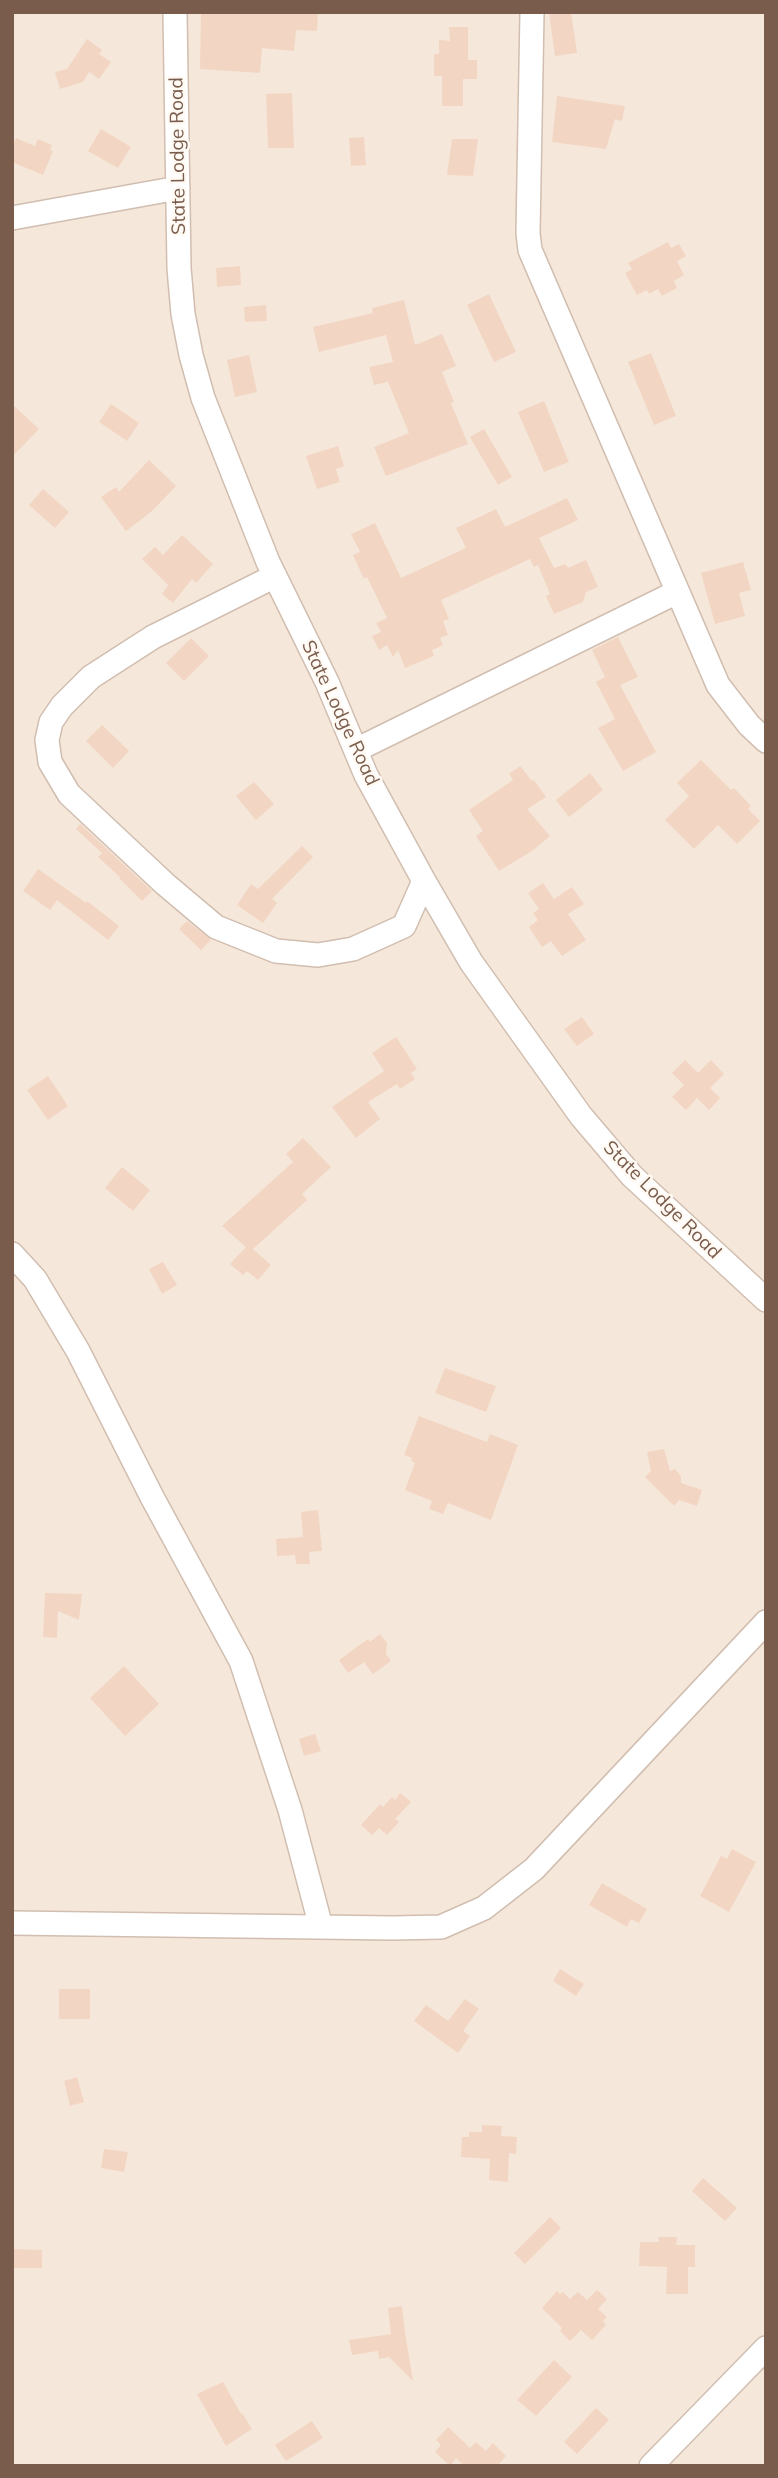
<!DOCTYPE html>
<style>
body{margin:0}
#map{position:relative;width:778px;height:2478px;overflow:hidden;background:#fdf6ec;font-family:Mulish,sans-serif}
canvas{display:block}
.frame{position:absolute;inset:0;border:14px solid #7a5c4d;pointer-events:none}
</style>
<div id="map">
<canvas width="778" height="2478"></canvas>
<div class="frame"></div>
</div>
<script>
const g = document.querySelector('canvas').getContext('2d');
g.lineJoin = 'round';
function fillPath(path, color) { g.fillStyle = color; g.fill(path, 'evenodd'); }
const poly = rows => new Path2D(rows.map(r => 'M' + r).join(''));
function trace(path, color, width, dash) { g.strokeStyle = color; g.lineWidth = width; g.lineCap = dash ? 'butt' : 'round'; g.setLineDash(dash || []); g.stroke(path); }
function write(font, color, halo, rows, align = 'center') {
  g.font = font + ' Mulish,sans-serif'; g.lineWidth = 5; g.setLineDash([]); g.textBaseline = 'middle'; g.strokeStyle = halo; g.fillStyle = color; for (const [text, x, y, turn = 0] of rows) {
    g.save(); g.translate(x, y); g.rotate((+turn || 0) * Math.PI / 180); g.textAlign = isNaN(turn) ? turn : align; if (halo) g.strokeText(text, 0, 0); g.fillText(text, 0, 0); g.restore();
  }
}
fillPath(poly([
 [12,12,766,12,766,2466,12,2466]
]), '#f5e8da');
fillPath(poly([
 [201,12,318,12,317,31,296,30,294,51,262,48,260,73,200,69],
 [549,12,571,12,577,53,555,56],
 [449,27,468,27,468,60,477,60,477,79,463,79,463,106,442,106,442,76,434,76,434,54,439,54,439,40,450,41],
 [87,39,102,50,99,54,111,62,99,79,89,72,83,82,60,89,55,72,67,69],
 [292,93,294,148,268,148,266,94],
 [557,96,625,106,622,121,615,119,606,149,552,142],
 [101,129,131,147,118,168,88,151],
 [364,137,366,165,351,166,349,138],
 [16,138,35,146,38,139,52,145,50,150,53,151,43,175,12,162,12,147],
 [452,139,478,139,473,176,447,175],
 [668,242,671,248,679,244,686,256,677,261,684,275,674,281,677,288,662,296,658,289,649,294,647,290,637,295,625,273,632,269,628,263],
 [240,266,241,285,217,287,216,268],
 [489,294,516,352,494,362,467,305],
 [404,300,415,345,442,334,456,366,442,372,454,402,451,403,468,444,386,476,374,447,409,433,388,382,374,385,369,367,393,362,386,335,319,352,313,327,373,313,372,308],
 [266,305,267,321,245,322,244,307],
 [651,353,676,416,654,425,628,362],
 [249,355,257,392,235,397,227,360],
 [544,401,569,462,544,472,518,412],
 [12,404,39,429,12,457],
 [111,404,139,423,127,441,99,422],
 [484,429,512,477,498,485,470,437],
 [338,446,344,466,336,469,340,482,317,489,306,456],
 [149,460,176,486,152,511,126,531,101,497,116,487,119,492],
 [43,489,69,512,55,528,29,505],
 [567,498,578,520,539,538,554,568,565,564,568,568,586,560,598,587,586,592,583,602,554,614,546,596,550,594,538,565,534,567,530,559,441,600,449,619,443,621,448,635,440,638,443,645,432,650,434,656,405,668,398,650,393,657,387,645,379,650,372,636,381,632,376,623,387,618,367,577,364,579,353,555,360,552,351,534,375,523,401,578,466,548,456,528,496,509,505,527],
 [182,535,213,564,196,583,192,579,173,603,162,594,168,585,142,559,155,547,163,555],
 [743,562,751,590,739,593,745,616,715,624,701,573],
 [618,637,638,677,620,685,656,752,623,771,598,728,615,719,596,682,605,677,592,650],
 [191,638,209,656,184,681,166,663],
 [102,725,129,751,113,768,86,741],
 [701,760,731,790,734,788,751,806,748,809,760,821,737,844,718,825,694,849,665,820,689,796,677,783],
 [520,766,532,781,534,780,546,797,527,809,550,836,532,851,499,871,476,836,483,831,469,810,513,780,509,774],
 [590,773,603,790,569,817,556,800],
 [254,782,274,804,256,820,236,796],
 [80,824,152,891,142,901,119,878,120,877,98,857,102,853,76,829],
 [302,846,313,857,272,899,277,903,263,923,237,905,251,884,258,889],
 [38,869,86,903,87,901,119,926,108,940,57,900,50,910,23,891],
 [543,883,554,899,572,887,584,904,568,914,586,940,562,956,551,941,542,947,529,927,538,920,533,913,539,909,528,893],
 [187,921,211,940,201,950,179,929],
 [582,1017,594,1034,577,1046,564,1029],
 [396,1037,417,1069,411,1073,415,1079,400,1089,397,1084,368,1102,380,1119,356,1138,332,1107,384,1071,372,1053],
 [685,1060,698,1073,711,1060,724,1074,710,1088,720,1098,709,1110,697,1098,686,1110,672,1097,684,1085,672,1073],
 [48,1076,68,1106,48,1120,27,1090],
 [303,1138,331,1167,302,1194,307,1200,253,1249,271,1265,258,1280,247,1271,243,1275,230,1264,246,1247,222,1226,293,1162,286,1154],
 [122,1167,150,1190,133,1211,105,1188],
 [163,1262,177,1285,162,1294,149,1269],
 [445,1368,496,1386,486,1412,435,1393],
 [419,1416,487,1442,490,1434,518,1445,491,1520,448,1503,443,1514,429,1509,432,1501,405,1490,415,1463,411,1461,412,1458,404,1455],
 [664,1449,670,1471,675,1469,681,1476,681,1483,702,1490,697,1506,679,1500,674,1506,645,1477,651,1471,647,1452],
 [318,1510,322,1551,309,1552,310,1564,296,1564,295,1555,277,1556,276,1539,303,1537,301,1512],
 [45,1593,82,1594,79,1620,58,1611,57,1638,43,1637],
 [380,1634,387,1643,386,1654,391,1661,373,1674,364,1662,348,1673,339,1660,368,1639,370,1642],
 [124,1666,159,1704,125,1736,90,1698],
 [315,1734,321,1751,304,1756,299,1739],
 [400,1793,411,1802,395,1819,399,1822,387,1835,379,1828,372,1835,361,1825,380,1804,383,1807,392,1797,395,1800],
 [732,1849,756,1862,729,1912,700,1896,721,1856,727,1859],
 [602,1883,647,1909,639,1923,631,1919,627,1927,589,1905],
 [560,1969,584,1984,576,1996,553,1981],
 [59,1989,90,1989,90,2019,59,2019],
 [465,1999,479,2009,463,2031,470,2036,458,2053,414,2021,426,2005,448,2021],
 [77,2077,84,2102,70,2106,64,2081],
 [482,2125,502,2126,501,2136,517,2137,516,2154,509,2153,508,2182,489,2180,490,2159,461,2157,462,2137,469,2137,469,2132,482,2132],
 [104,2149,128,2152,124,2172,101,2168],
 [703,2178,737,2208,725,2221,692,2191],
 [550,2217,561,2228,525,2264,514,2253],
 [658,2237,677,2237,676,2245,695,2245,695,2267,688,2267,688,2294,666,2294,667,2267,639,2266,640,2242,659,2242],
 [12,2249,42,2250,42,2268,12,2268],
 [597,2290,607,2299,598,2309,607,2317,603,2321,606,2325,592,2340,581,2330,570,2341,560,2331,562,2328,542,2308,557,2291,560,2294,563,2292,570,2299,578,2292,587,2300],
 [402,2306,405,2333,413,2381,389,2357,379,2359,378,2351,352,2355,349,2340,391,2334,388,2308],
 [554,2360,572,2377,536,2416,517,2400],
 [223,2382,241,2414,242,2413,252,2429,226,2446,197,2394],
 [596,2408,609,2420,577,2454,564,2442],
 [312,2421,323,2438,286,2461,275,2445],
 [448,2427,470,2448,476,2442,486,2451,493,2443,506,2456,499,2464,501,2466,464,2466,456,2458,450,2466,435,2452,441,2445,436,2440]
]), '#f3d5c3');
const minor = poly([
 [175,12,179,268,183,314,191,355,203,398,268,562,327,682,366,775,424,881,471,962,581,1116,632,1176,766,1300],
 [532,12,528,233,530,250,718,685,749,725,766,741],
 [12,218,178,188],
 [275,576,153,637,91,677,62,706,51,722,47,740,50,762,69,794,165,884,216,927,276,951,318,955,353,949,404,926,424,881],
 [356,750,677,592],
 [12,1254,35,1279,78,1351,152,1497,241,1661,290,1810,321,1927],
 [12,1923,393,1928,441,1927,484,1908,534,1869,766,1622],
 [651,2466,766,2348]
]);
trace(minor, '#d1beb0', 26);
trace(minor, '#fff', 23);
write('19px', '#7a5c4d', '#fffaf3', [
 ["State Lodge Road",178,156,-91],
 ["State Lodge Road",340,713,65],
 ["State Lodge Road",662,1200,45]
]);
</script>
